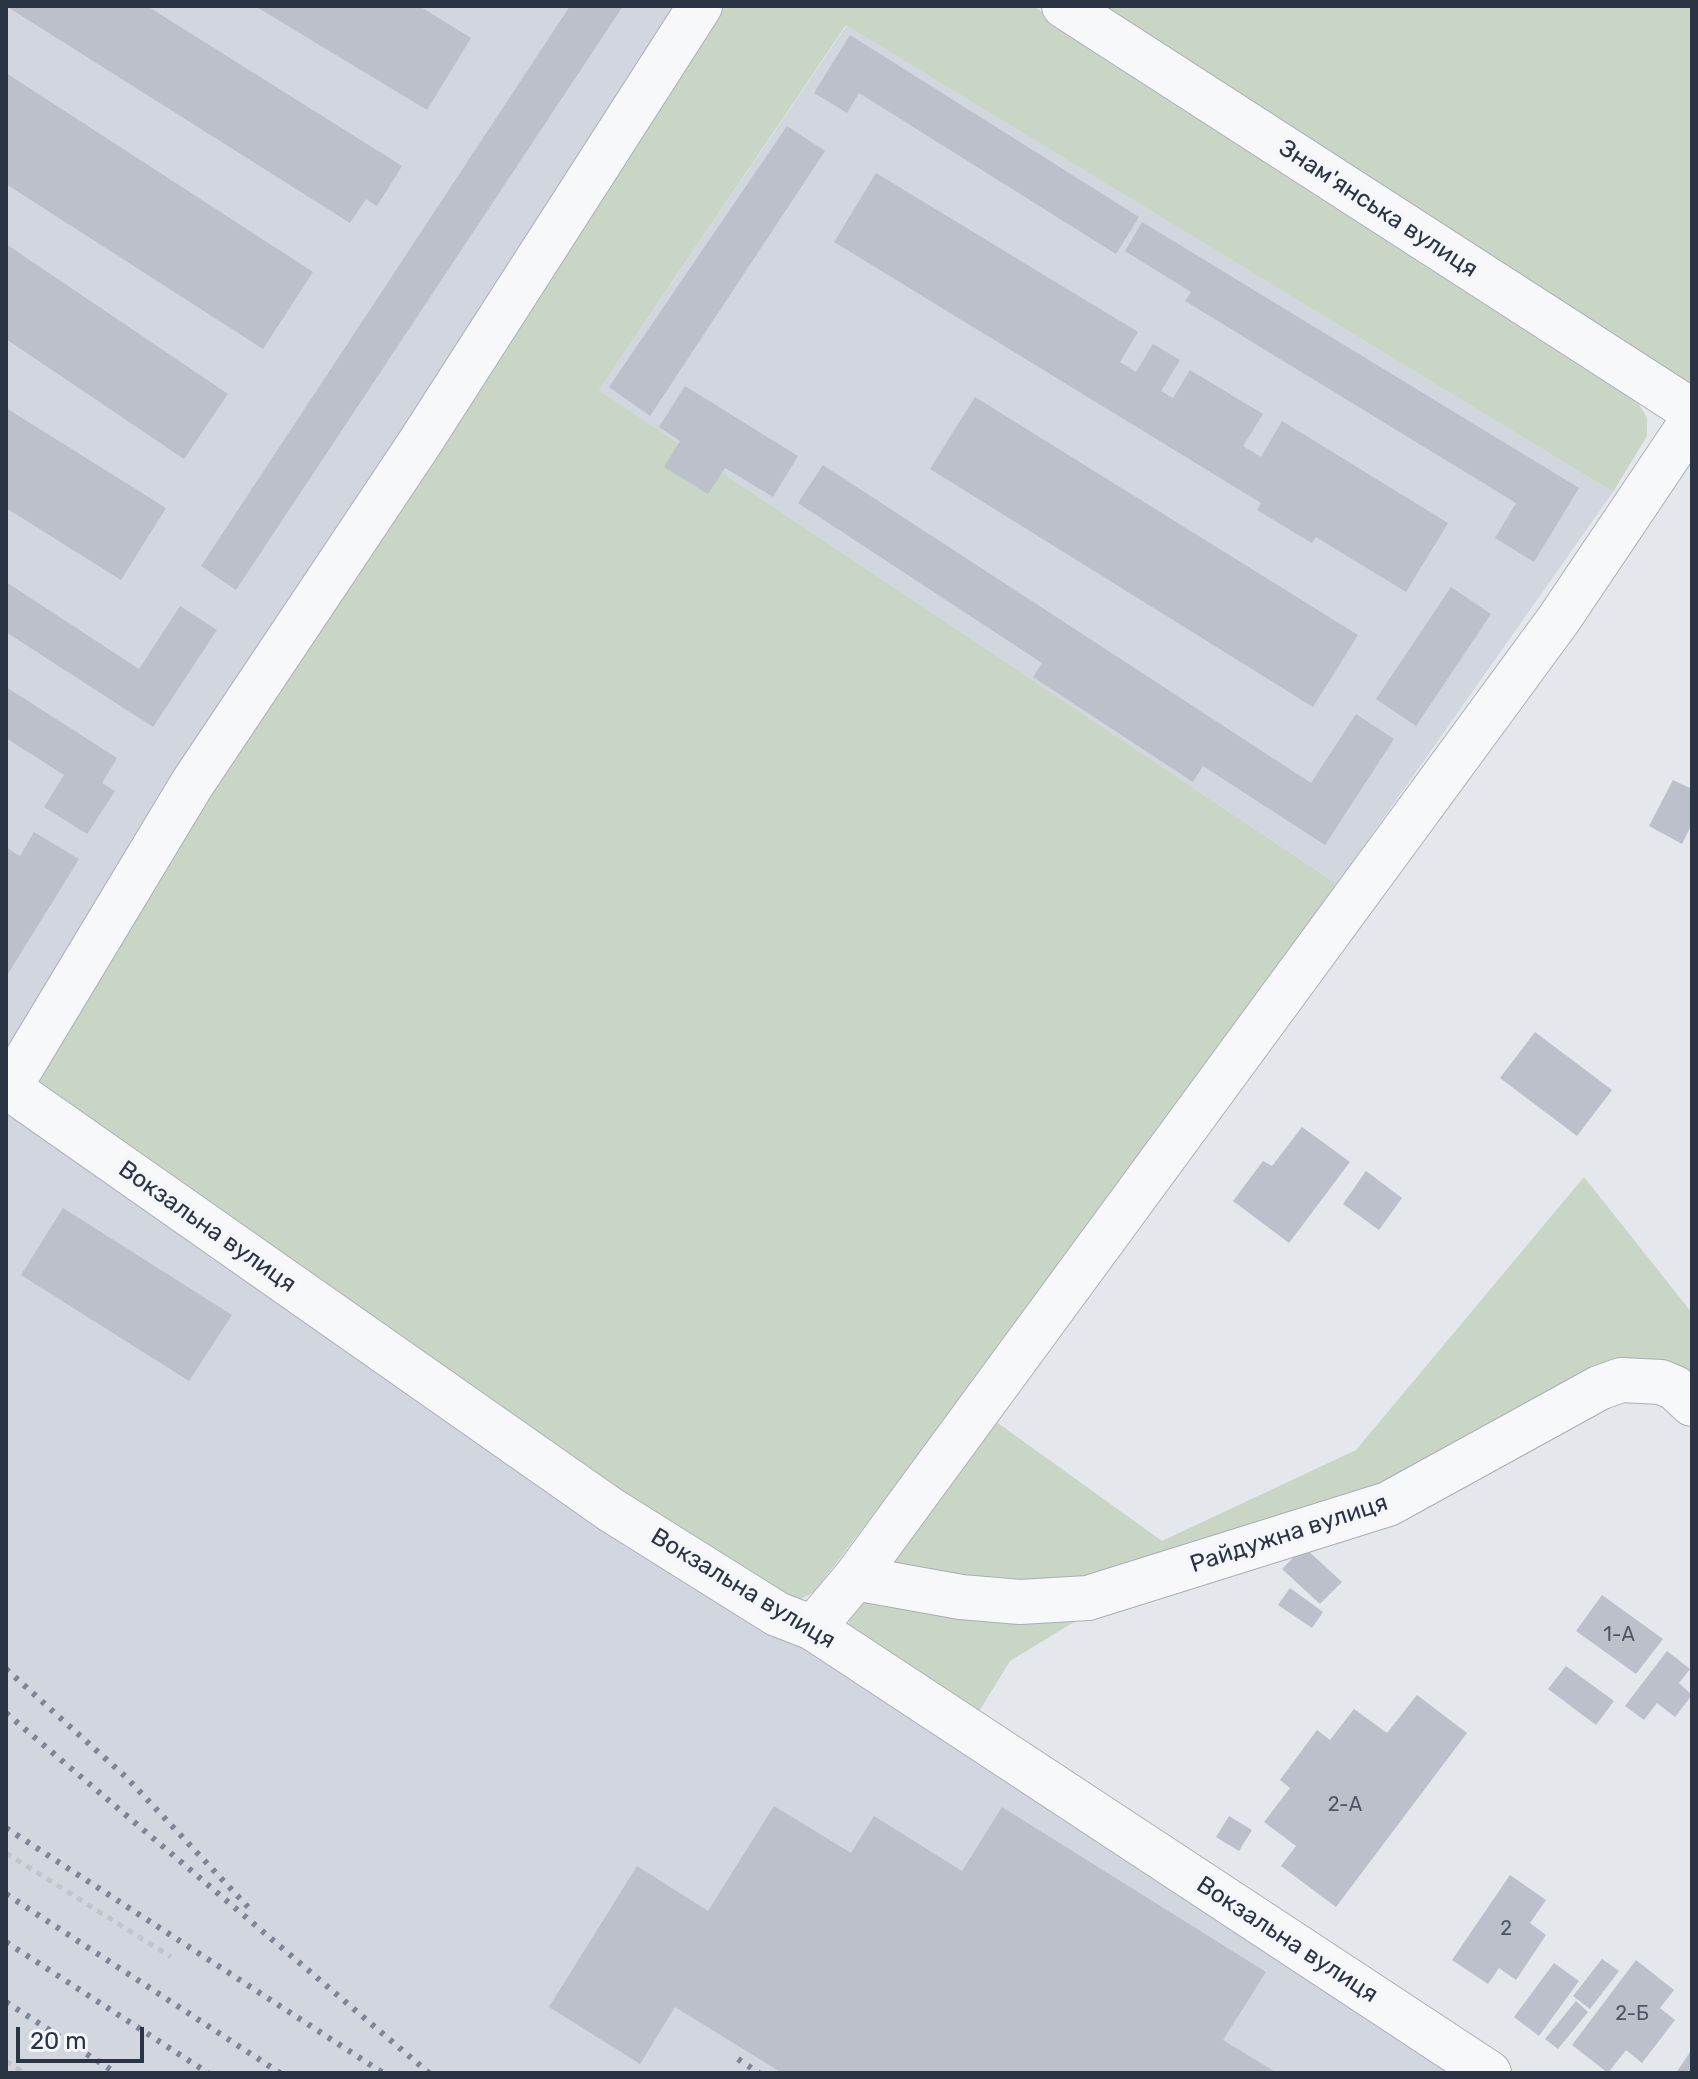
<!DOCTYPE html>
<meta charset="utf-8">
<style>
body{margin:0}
#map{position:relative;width:1698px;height:2079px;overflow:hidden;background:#e4e7ec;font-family:Rubik,sans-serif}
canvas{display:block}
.frame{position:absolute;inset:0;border:8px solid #2b3445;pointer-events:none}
.scale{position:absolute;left:16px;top:2027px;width:128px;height:36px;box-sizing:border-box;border:4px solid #2b3445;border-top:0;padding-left:10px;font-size:24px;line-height:28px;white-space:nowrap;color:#2b3445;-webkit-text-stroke:6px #f4f6f9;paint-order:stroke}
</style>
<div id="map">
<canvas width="1698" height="2079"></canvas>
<div class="frame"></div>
<div class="scale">20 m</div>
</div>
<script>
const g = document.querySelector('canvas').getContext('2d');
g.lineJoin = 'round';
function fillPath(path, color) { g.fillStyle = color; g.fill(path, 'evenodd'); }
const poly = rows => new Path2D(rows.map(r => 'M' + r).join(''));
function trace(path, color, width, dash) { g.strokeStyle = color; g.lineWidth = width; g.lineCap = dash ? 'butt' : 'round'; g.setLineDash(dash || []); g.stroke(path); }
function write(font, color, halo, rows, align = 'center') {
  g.font = font + ' Rubik,sans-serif'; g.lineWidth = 7; g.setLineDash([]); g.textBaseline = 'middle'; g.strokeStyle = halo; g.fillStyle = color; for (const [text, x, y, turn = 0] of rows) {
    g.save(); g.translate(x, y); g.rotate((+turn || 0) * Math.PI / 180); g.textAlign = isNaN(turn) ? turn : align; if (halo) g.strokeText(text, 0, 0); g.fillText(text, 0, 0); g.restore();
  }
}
fillPath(poly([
 [6,6,678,6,6,1060],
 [847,25,1613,492,1337,884,599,390],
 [6,1104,861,1676,1464,2073,6,2073]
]), '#d2d6de');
fillPath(poly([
 [723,6,1033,6,1637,401,1647,418,1647,436,1613,492,846,25,599,390,1337,884,962,1398,814,1592,797,1601,772,1596,39,1085,41,1068,288,669],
 [1103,6,1692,6,1692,387],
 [1584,1177,1692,1313,1692,1427,1683,1412,1642,1392,1107,1602,1010,1661,975,1718,848,1625,853,1609,995,1421,1162,1541,1356,1450]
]), '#c9d6c5');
fillPath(poly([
 [6,6,147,6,402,166,377,206,366,199,350,223],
 [255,6,419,6,471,38,427,110],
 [570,6,623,6,236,590,201,566],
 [850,35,1139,217,1116,254,859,93,847,113,814,93],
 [6,73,313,272,263,349,6,184],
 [787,126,825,151,650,416,609,387],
 [876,173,1138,332,1120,362,1136,372,1153,344,1180,360,1161,391,1173,398,1190,370,1263,414,1243,446,1261,457,1282,421,1448,523,1406,592,1316,537,1312,543,1257,510,1261,503,834,242],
 [1142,222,1579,488,1534,562,1495,538,1516,503,1185,301,1191,292,1125,251],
 [6,244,228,394,184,459,6,339],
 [685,386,798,456,773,497,725,468,708,494,664,467,680,441,659,427],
 [975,397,1358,635,1313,707,930,469],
 [6,408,166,508,121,580,6,508],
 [823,465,1311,783,1356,714,1394,739,1325,845,1203,766,1193,782,1033,677,1042,663,798,503],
 [6,582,139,669,180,606,217,630,153,727,6,632],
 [1451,587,1491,614,1416,726,1376,699],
 [6,687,117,758,102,783,115,791,87,834,44,807,64,775,6,738],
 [1673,780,1692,789,1692,824,1682,844,1649,826],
 [34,832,79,859,6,977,6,847,20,856],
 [1535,1032,1612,1090,1577,1136,1500,1078],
 [1302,1127,1350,1162,1289,1243,1233,1201,1263,1161,1272,1166],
 [1366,1171,1402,1198,1379,1230,1343,1204],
 [63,1208,232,1315,189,1381,21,1275],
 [1304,1547,1342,1582,1320,1604,1282,1569],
 [1290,1588,1323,1612,1312,1628,1278,1605],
 [1602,1595,1663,1639,1636,1674,1576,1631],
 [1667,1651,1690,1669,1679,1683,1692,1695,1675,1717,1657,1703,1644,1720,1625,1706],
 [1566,1666,1614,1701,1596,1725,1548,1689],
 [1417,1695,1467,1733,1336,1907,1281,1866,1296,1846,1264,1822,1290,1788,1280,1780,1317,1730,1330,1740,1354,1709,1387,1733],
 [774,1806,851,1853,874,1816,962,1871,1002,1807,1266,1972,1223,2040,1277,2073,782,2073,675,2007,640,2064,549,2007,637,1866,708,1911],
 [1229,1816,1252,1830,1239,1851,1216,1837],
 [1510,1875,1546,1900,1530,1923,1546,1935,1516,1980,1499,1968,1488,1984,1452,1960],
 [1602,1959,1619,1971,1590,2009,1573,1996],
 [1636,1960,1674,1990,1660,2008,1675,2020,1642,2063,1626,2050,1608,2073,1572,2045],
 [1554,1963,1579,1981,1539,2036,1514,2017],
 [1576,2001,1588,2012,1558,2049,1545,2039],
 [1692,2049,1692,2073,1676,2073]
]), '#bbc0ca');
const minor = poly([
 [700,6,419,444,192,784,9,1088,611,1510,777,1614,813,1628,1489,2073],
 [1064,6,1692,411],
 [855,1578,961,1597,1020,1602,1088,1598,1388,1504,1599,1388,1621,1380,1661,1382,1675,1388,1692,1404],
 [813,1628,855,1578,1559,619,1692,421]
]);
trace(minor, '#a9aeb7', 46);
trace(poly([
 [6,1853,171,1957],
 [6,2061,24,2073]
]), '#c2c5cb', 5, [6, 6]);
trace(minor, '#f7f8fa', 44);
trace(poly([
 [6,1669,127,1778,248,1907],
 [6,1713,429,2073],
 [6,1828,383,2073],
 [6,1894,280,2073],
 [6,1942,208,2073],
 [6,2002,116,2073],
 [738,2059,759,2073]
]), '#7d8696', 6, [4, 8]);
write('20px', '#4f5766', null, [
 ["1-А",1619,1635],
 ["2-А",1345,1805],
 ["2",1506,1929],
 ["2-Б",1632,2014]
]);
write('24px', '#2b3445', '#f4f6f9', [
 ["Знам'янська вулиця",1378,209,33],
 ["Вокзальна вулиця",207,1227,35],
 ["Райдужна вулиця",1289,1534,-18],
 ["Вокзальна вулиця",743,1589,31],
 ["Вокзальна вулиця",1287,1940,33]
]);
</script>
